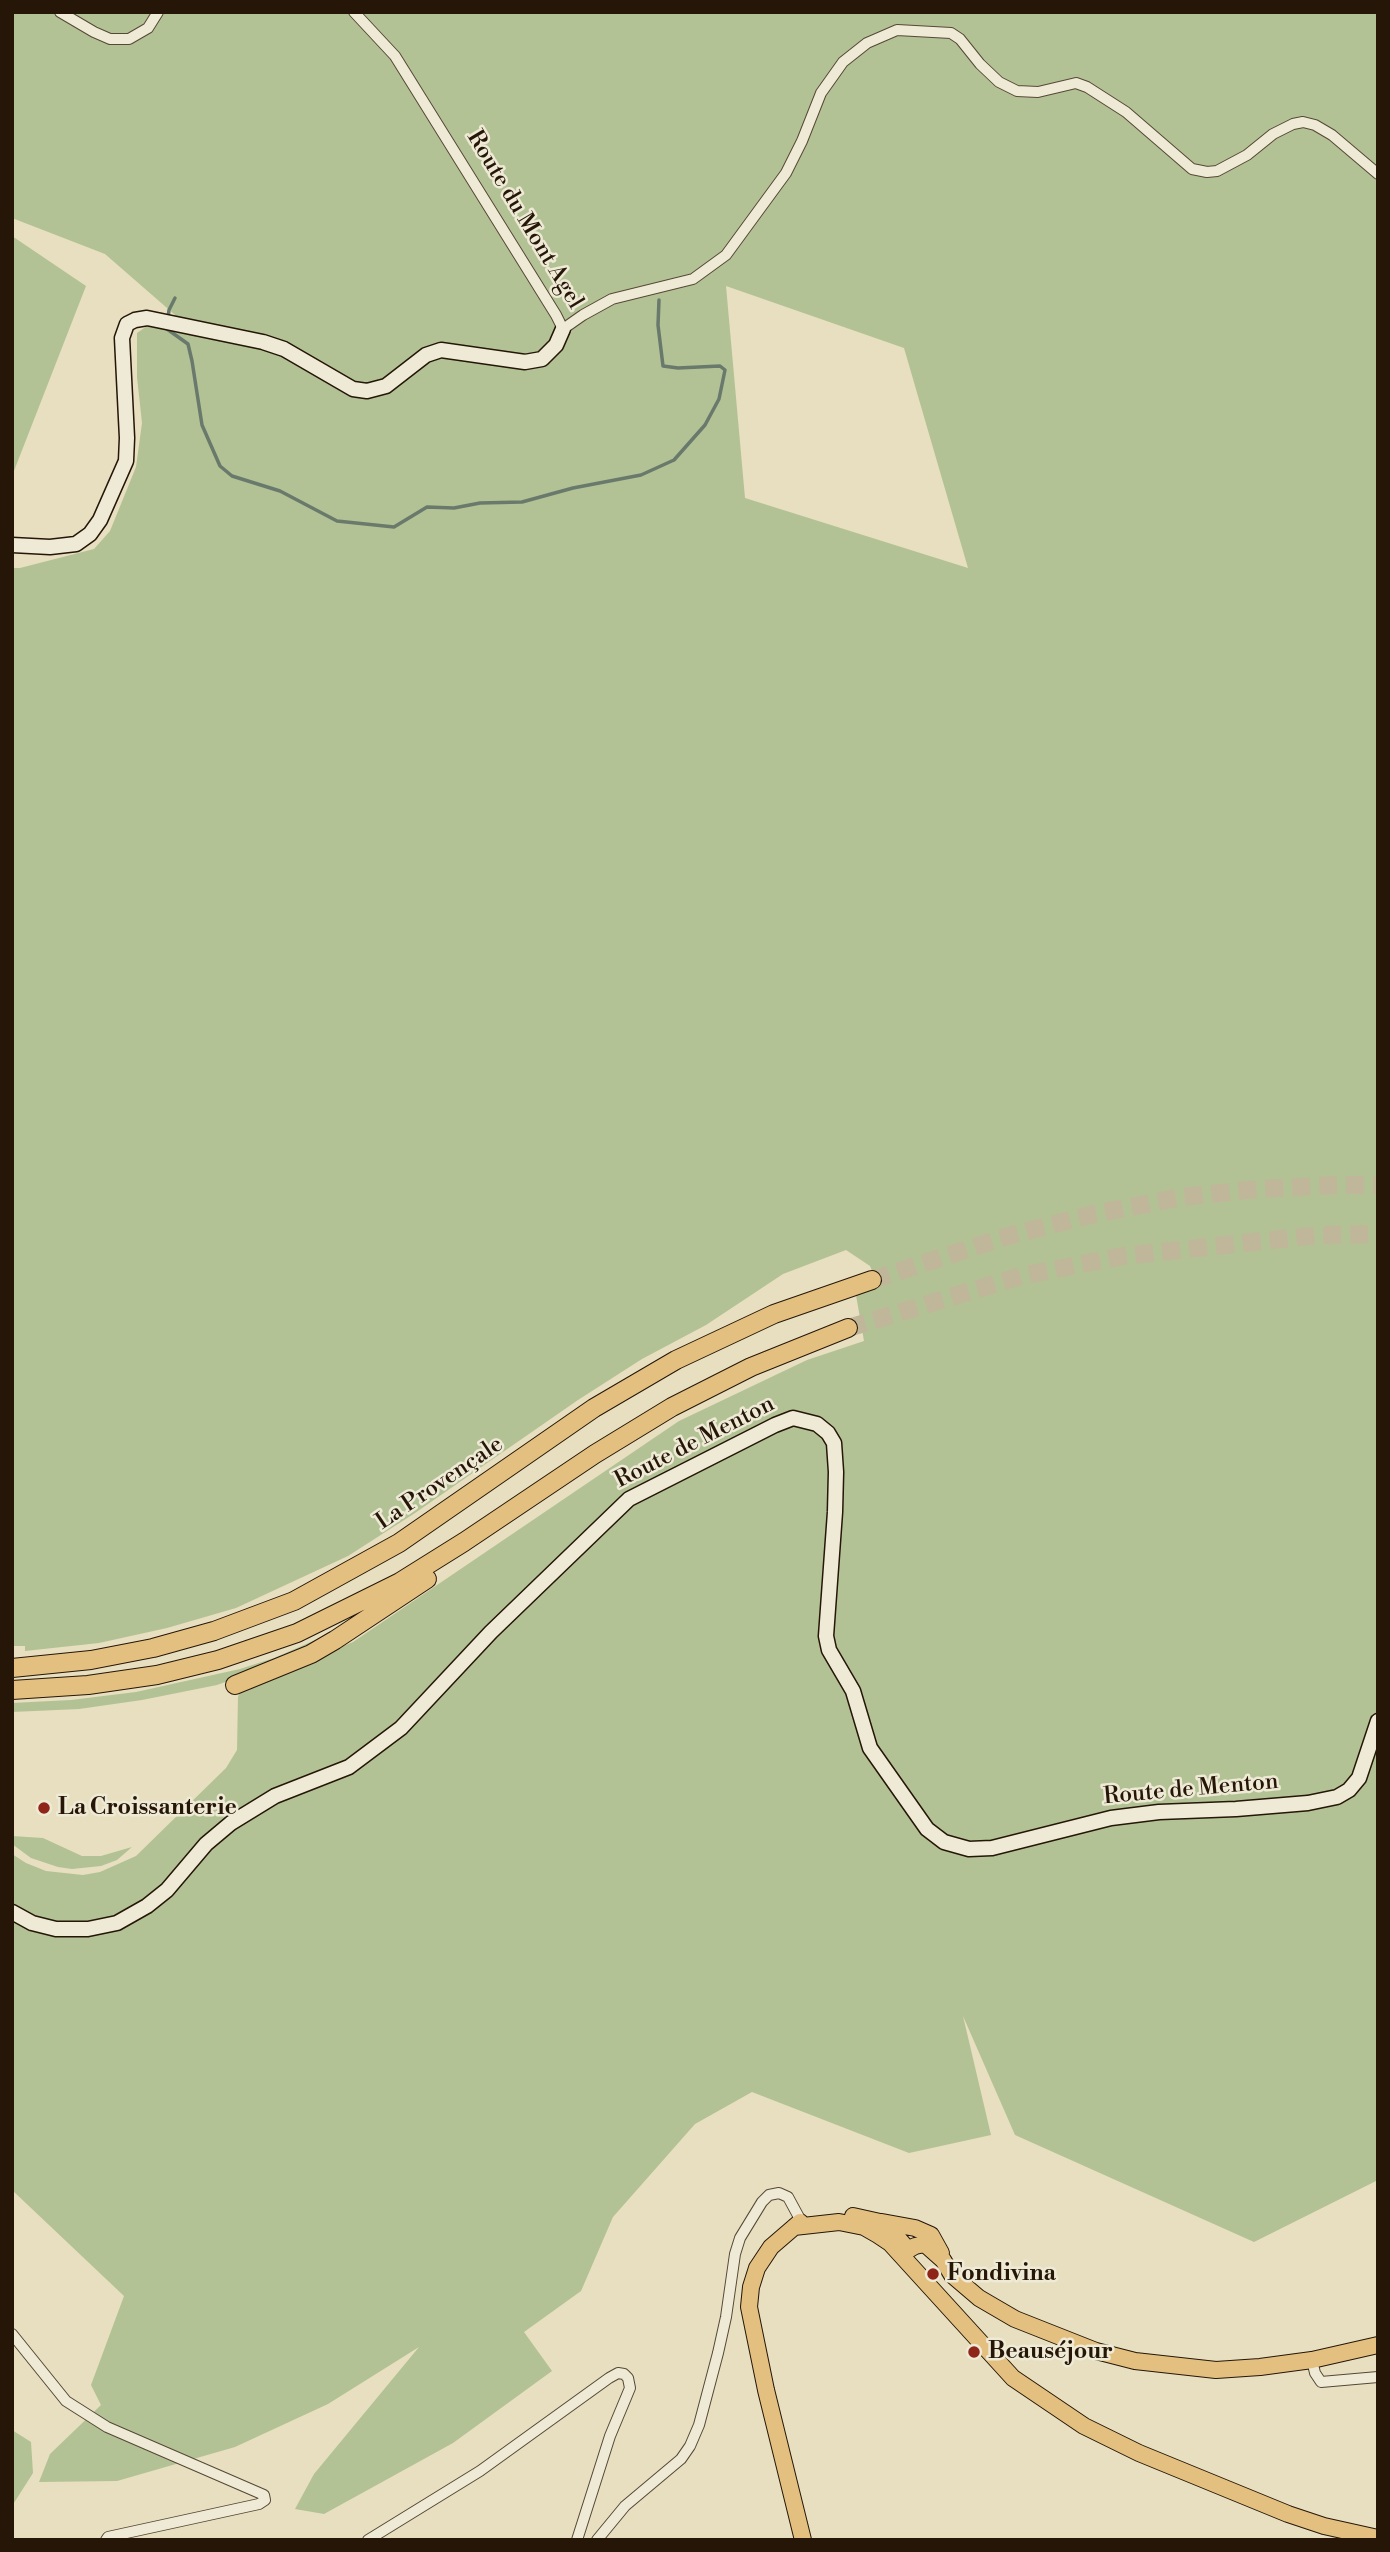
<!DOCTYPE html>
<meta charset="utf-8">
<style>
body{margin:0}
#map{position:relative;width:1390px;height:2552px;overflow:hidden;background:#e7dfbf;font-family:"Libre Bodoni",serif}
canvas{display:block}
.frame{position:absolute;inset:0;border:14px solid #251608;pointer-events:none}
</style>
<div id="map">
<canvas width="1390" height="2552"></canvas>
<div class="frame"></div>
</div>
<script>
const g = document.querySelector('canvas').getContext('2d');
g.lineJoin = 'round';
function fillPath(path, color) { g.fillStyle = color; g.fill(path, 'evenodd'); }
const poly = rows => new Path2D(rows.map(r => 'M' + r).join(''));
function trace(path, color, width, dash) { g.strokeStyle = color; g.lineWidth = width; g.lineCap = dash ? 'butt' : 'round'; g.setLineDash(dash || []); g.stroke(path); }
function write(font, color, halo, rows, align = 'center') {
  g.font = font + ' "Libre Bodoni",serif'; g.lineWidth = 5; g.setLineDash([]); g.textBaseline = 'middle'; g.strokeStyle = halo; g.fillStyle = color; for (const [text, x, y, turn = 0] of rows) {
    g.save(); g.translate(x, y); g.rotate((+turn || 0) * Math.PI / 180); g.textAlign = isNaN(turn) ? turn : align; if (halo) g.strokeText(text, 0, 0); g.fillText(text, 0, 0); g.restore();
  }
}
fillPath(poly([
 [12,12,1378,12,1378,2180,1254,2242,1015,2135,963,2016,991,2135,909,2153,752,2092,695,2124,613,2217,581,2291,524,2332,552,2371,453,2443,324,2514,295,2509,314,2474,419,2347,328,2404,235,2447,117,2481,39,2482,50,2454,101,2405,91,2385,124,2296,12,2190,12,1854,26,1863,46,1871,83,1875,100,1872,136,1856,226,1768,237,1750,238,1697,241,1689,353,1642,679,1421,807,1360,864,1341,856,1295,879,1287,870,1266,846,1250,783,1274,706,1325,642,1359,578,1400,415,1513,348,1556,236,1608,167,1628,99,1643,25,1651,25,1646,12,1646,12,568,20,568,94,549,110,531,136,467,142,423,137,377,137,333,150,324,190,328,105,254,12,218],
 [726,286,904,348,968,568,745,498],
 [12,236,86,286,12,476],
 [350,1625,278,1663,217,1685,142,1700,79,1709,12,1712,12,1703,71,1700,136,1692,240,1669,274,1658],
 [12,1836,43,1838,82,1856,101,1856,132,1847,117,1860,101,1866,72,1869,58,1867,31,1858,12,1844],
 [12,2430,31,2442,33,2473,12,2506]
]), '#b2c295');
trace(poly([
 [168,318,169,310,175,298],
 [167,326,167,329,188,344,192,361,202,425,220,466,232,476,280,491,337,521,394,527,427,507,454,508,480,503,522,502,573,488,641,475,674,460,705,425,719,399,725,370,720,366,678,368,663,366,658,325,659,300]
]), '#697a6d', 3.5);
trace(poly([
 [872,1280,1008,1236,1094,1214,1182,1197,1257,1189,1336,1185,1378,1185],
 [848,1328,1021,1276,1123,1256,1318,1235,1378,1234]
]), '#c0b79a', 18, [18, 9]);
const street = poly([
 [60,12,94,32,110,39,129,39,148,28,158,12],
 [354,12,395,56,556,315,563,329,583,315,612,299,693,279,726,255,786,173,802,141,821,93,843,62,867,43,897,30,951,33,960,39,980,64,999,82,1017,91,1038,92,1076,83,1087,87,1126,112,1192,169,1207,172,1217,171,1247,155,1273,134,1293,124,1303,122,1315,125,1332,135,1378,174],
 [12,2334,66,2401,107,2427,264,2495,265,2500,259,2504,108,2537,106,2540],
 [1312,2360,1315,2373,1321,2382,1378,2377],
 [368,2540,480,2471,609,2378,618,2373,624,2374,628,2378,630,2388,610,2436,577,2540],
 [597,2540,625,2506,681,2459,690,2446,699,2425,718,2353,726,2317,735,2254,740,2238,762,2202,769,2195,779,2193,788,2197,801,2221]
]);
const secondary = poly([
 [12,545,50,547,76,544,90,534,100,520,126,461,127,438,122,338,127,324,135,320,147,318,263,342,284,349,353,389,367,391,386,386,426,355,441,350,525,362,542,359,556,345,563,329],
 [12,1912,32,1923,56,1929,88,1929,117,1923,147,1906,167,1890,206,1844,231,1823,275,1796,349,1767,401,1728,491,1632,629,1499,775,1425,793,1418,817,1424,828,1433,834,1443,836,1472,835,1512,826,1636,829,1650,853,1691,870,1748,927,1829,944,1842,969,1849,992,1848,1111,1818,1159,1812,1236,1809,1308,1803,1337,1797,1349,1790,1359,1778,1378,1721]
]);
const primary = poly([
 [853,2216,880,2222,890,2229,904,2245],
 [800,2222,771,2247,757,2268,751,2287,749,2307,766,2390,803,2540],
 [882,2222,915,2228,931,2235,941,2253],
 [794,2227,839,2222,864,2227,878,2235,890,2243,1013,2378,1084,2426,1139,2453,1288,2514,1324,2526,1378,2538],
 [892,2239,899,2247,908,2250,915,2246,925,2244,943,2260,952,2275,979,2298,1015,2319,1096,2351,1135,2361,1216,2370,1260,2367,1312,2360,1378,2345]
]);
const highway = poly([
 [12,1668,91,1660,153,1648,214,1631,294,1601,399,1543,594,1408,676,1360,774,1314,872,1280],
 [235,1685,311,1654,335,1640,427,1579],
 [12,1690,88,1685,157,1675,218,1660,297,1633,400,1582,464,1542,595,1454,672,1407,751,1367,848,1328]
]);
trace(street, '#564836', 12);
trace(secondary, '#251608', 17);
trace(primary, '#251608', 18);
trace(highway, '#251608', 20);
trace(street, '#efead5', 10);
trace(secondary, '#efead5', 14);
trace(primary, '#e4c080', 16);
trace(highway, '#e4c080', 18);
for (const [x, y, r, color] of [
 [44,1808,7,"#8f2418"],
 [933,2274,7,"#8f2418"],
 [974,2352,7,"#8f2418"]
]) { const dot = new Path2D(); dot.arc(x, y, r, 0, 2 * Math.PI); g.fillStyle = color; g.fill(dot); trace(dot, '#efead5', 2.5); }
write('23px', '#251608', '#efead5', [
 ["Route du Mont Agel",524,220,59],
 ["Route de Menton",695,1443,-27],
 ["La Provençale",440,1484,-34],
 ["Route de Menton",1191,1790,-5]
]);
write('bold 23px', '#251608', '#efead5', [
 ["La Croissanterie",58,1808],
 ["Fondivina",947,2274],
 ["Beauséjour",988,2352]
], 'left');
</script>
